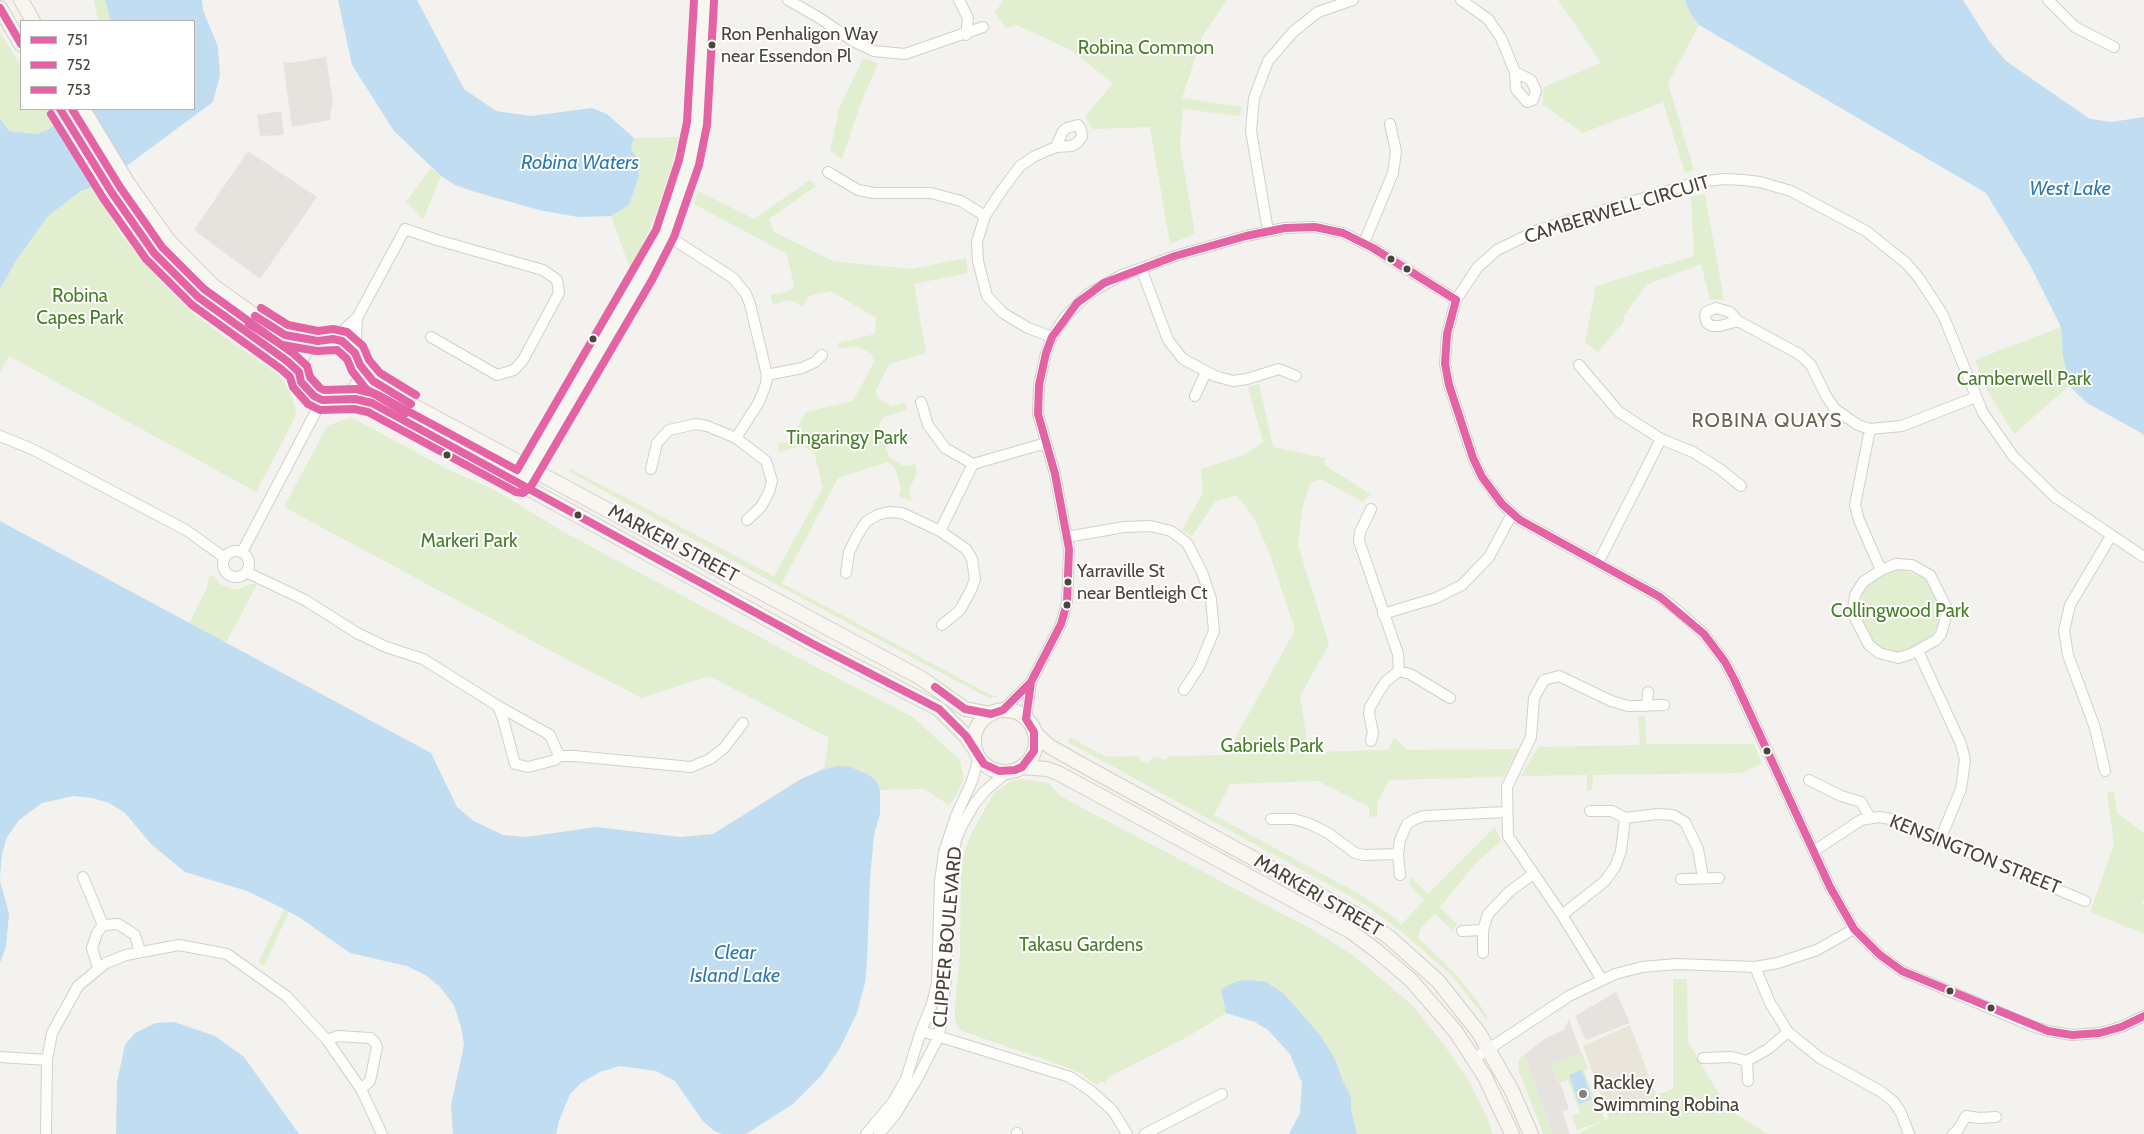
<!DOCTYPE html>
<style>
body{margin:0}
#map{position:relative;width:2144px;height:1134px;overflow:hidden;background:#f4f2ee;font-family:Cabin,sans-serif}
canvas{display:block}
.legend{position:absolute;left:20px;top:20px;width:175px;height:90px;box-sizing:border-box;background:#fff;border:1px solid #b7b4b0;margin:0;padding:6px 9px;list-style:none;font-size:15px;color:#4b4439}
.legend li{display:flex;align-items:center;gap:10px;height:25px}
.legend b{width:25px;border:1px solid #b7b4b0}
</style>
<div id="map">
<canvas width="2144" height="1134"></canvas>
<ul class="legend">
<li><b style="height:6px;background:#e463a4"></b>751</li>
<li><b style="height:6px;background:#e463a4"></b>752</li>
<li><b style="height:6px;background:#e463a4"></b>753</li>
</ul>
</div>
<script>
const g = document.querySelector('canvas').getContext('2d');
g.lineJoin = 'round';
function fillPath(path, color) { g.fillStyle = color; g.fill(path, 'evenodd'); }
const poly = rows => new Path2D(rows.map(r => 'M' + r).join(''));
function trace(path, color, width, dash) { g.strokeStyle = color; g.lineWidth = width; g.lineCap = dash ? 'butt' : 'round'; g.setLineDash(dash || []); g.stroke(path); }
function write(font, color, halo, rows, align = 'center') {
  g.font = font + ' Cabin,sans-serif'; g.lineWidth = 4; g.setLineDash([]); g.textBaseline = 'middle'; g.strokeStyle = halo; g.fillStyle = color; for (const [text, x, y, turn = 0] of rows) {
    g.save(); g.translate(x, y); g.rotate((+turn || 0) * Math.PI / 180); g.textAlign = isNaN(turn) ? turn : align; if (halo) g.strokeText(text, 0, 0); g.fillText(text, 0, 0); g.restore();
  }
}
fillPath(poly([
 [1630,1025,1656,1095,1609,1119,1583,1046]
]), '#eae5da');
fillPath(poly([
 [94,0,105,0,111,21,98,21],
 [1003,0,1227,0,1203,35,1182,98,1242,107,1240,116,1183,109,1180,145,1195,234,1170,244,1150,127,1093,129,1085,117,1113,83,1069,49,1016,25,1006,28,995,13],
 [1558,0,1685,0,1690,13,1699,25,1668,83,1694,170,1685,173,1663,102,1583,133,1542,104,1544,87,1601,63],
 [0,32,21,66,21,109,48,109,57,124,47,130,37,134,9,131,0,119],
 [863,58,878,63,860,105,842,159,830,151,839,109],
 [679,137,672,165,656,214,631,271,611,216,629,205,639,176,637,161,631,146,634,138],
 [431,168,441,176,423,219,406,202],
 [810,180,816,186,769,219,774,232,833,261,911,269,966,258,968,273,914,284,926,353,889,364,876,390,877,398,892,406,905,402,907,410,884,417,879,424,889,457,903,466,915,464,917,473,909,490,912,501,899,496,901,489,895,468,888,462,838,478,782,583,989,694,999,697,989,698,928,666,622,501,570,472,569,468,774,576,823,488,814,452,803,446,779,452,778,444,790,441,806,412,853,401,874,362,872,354,857,346,840,349,838,343,875,334,876,318,831,291,809,296,803,307,791,300,773,304,770,295,790,291,794,286,787,254,694,204,698,191,754,219],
 [96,186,120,233,160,281,191,311,212,328,279,375,291,393,296,411,295,418,256,492,9,356,0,372,0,289,17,259,48,216,81,191],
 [1705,194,1724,300,1710,300,1701,264,1646,285,1623,317,1625,320,1598,352,1585,342,1596,286,1694,256,1691,197],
 [2061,327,2063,357,2069,386,2014,434,1988,392,1975,360],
 [1259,384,1273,447,1325,458,1325,465,1370,494,1363,502,1321,479,1310,483,1302,509,1298,545,1329,644,1300,696,1309,752,1388,750,1394,737,1407,750,1520,749,1504,777,1389,780,1377,803,1377,816,1369,817,1369,807,1318,781,1230,784,1214,815,1359,894,1395,918,1401,925,1424,900,1409,885,1411,877,1428,894,1495,827,1501,841,1475,864,1440,907,1457,924,1452,930,1435,914,1420,929,1418,938,1450,968,1476,999,1487,1016,1487,1020,1452,976,1401,931,1364,904,1068,742,1069,737,1107,757,1139,756,1140,760,1147,764,1152,758,1156,757,1165,760,1169,756,1226,755,1295,630,1269,552,1254,518,1237,495,1215,502,1192,536,1182,530,1203,493,1201,469,1244,455,1263,442,1248,387],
 [351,417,449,470,495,490,562,531,793,655,913,717,960,760,964,779,955,798,949,805,924,789,880,790,877,781,838,766,824,769,829,738,709,676,642,698,566,659,284,507,327,426],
 [1903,567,1904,570,1924,578,1928,577,1942,604,1938,624,1934,633,1935,638,1931,641,1896,655,1894,652,1872,644,1856,609,1859,608,1865,587,1870,580],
 [213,575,220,584,232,589,238,589,252,584,257,584,226,643,189,623,206,590,209,577],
 [1638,716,1645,716,1646,744,1754,744,1762,764,1741,773,1593,775,1592,790,1587,791,1587,775,1521,776,1538,747,1640,745],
 [1021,779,1049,783,1060,796,1315,931,1357,958,1412,1005,1441,1041,1466,1076,1487,1117,1493,1134,1357,1134,1351,1109,1351,1097,1342,1079,1336,1060,1221,991,1226,1013,1187,1037,1107,1078,1106,1084,1101,1081,1097,1085,1082,1074,1069,1068,959,1030,955,1020,955,1004,960,954,961,872,965,851,971,834,994,793,1011,781],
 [2107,792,2114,792,2117,813,2144,833,2144,898,2142,903,2144,904,2144,934,2090,912,2114,845],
 [284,909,289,912,264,966,258,962],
 [1673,979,1687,979,1688,1042,1728,1109,1768,1134,1578,1134,1602,1121,1577,1130,1572,1116,1580,1113,1568,1080,1558,1083,1551,1064,1582,1053,1588,1068,1584,1070,1597,1105,1599,1105,1605,1120,1656,1095,1673,1089],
 [1524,1055,1553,1134,1543,1134,1518,1068,1519,1059]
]), '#e1eecf');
fillPath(poly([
 [326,57,333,103,330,114,331,120,292,127,283,62,290,63],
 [281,111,284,135,260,136,257,115],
 [248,151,317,197,260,279,194,230],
 [1616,992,1630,1023,1586,1040,1575,1016],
 [1569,1019,1581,1053,1551,1065,1558,1083,1560,1082,1569,1109,1562,1111,1570,1134,1553,1134,1524,1055,1546,1038,1564,1030]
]), '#e6e3df');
fillPath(poly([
 [105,0,202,0,203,10,218,47,220,75,213,102,113,176,96,186,81,191,48,216,17,259,0,289,0,119,9,131,37,134,47,130,81,109,194,109,194,21,111,21],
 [338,0,417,0,464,89,496,111,531,116,592,108,607,114,634,138,631,147,637,160,639,176,629,205,611,216,578,217,539,210,472,191,455,185,441,176,394,131,352,65],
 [1685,0,1963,0,1989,41,2006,61,2090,119,2111,122,2144,117,2144,437,2143,434,2087,403,2069,386,2063,356,2061,327,2030,265,1986,193,1699,25,1690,13],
 [0,521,431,753,457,807,474,821,503,835,526,837,596,827,680,837,713,834,801,779,824,769,838,766,850,767,867,774,877,781,880,790,880,814,874,835,870,879,867,962,865,983,857,1013,840,1048,821,1076,793,1104,746,1134,722,1134,714,1131,702,1120,675,1081,656,1071,620,1066,600,1072,581,1083,570,1094,559,1121,556,1134,453,1134,451,1105,464,1045,461,1027,454,1005,440,987,427,976,407,966,350,953,299,917,274,904,247,891,185,872,151,844,125,813,109,803,92,798,73,796,42,803,19,820,7,837,2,854,0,877],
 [0,881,9,914,6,946,0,963],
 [1248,980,1266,982,1284,994,1320,1035,1336,1061,1342,1079,1351,1097,1351,1109,1357,1134,1289,1134,1300,1113,1302,1083,1290,1054,1268,1030,1255,1022,1226,1013,1221,990,1225,987,1238,981],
 [174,1022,215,1036,244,1057,299,1134,116,1134,117,1082,125,1045,135,1033,156,1023],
 [1582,1070,1592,1099,1579,1104,1569,1075]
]), '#c0ddf1');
fillPath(poly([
 [70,113,111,180,98,188,57,121]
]), '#f4f2ee');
const street = poly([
 [788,0,818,17,853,41,874,51,905,54,983,27],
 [959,0,968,18,966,35],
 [1461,0,1488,19,1501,38,1515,72,1516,89,1527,102,1533,100,1536,91,1531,80,1515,72],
 [2048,0,2075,27,2114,47],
 [828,172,858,190,874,193,931,193,961,201,985,216],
 [1268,231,1251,131,1254,98,1268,61,1293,32,1318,12,1353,0],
 [665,234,733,278,746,294,750,304,767,375,766,384,759,402,736,438],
 [1364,243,1393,173,1396,151,1390,124],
 [1141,268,1168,340,1183,359,1215,376,1233,381,1247,379,1279,369,1296,376],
 [1738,321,1730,312,1716,308,1706,312,1705,317,1707,323,1712,326,1720,326,1738,321,1799,354,1811,365,1826,396,1835,409,1858,425,1870,429,1902,426,1976,397],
 [1052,337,1028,328,1003,313,987,296,978,261,977,242,985,216,1002,190,1020,166,1035,156,1056,147,1063,131,1067,128,1078,125,1081,129,1082,137,1078,142,1072,146,1056,147],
 [333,339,357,318,405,229,437,240,543,270,557,280,559,293,523,360,514,370,497,375,431,337],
 [355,353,357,318],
 [1579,365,1619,412,1661,439,1693,452,1720,469,1741,486],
 [767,375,802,368,815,362,822,355],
 [1195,396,1206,372],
 [921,402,928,425,945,448,973,464],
 [1870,429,1855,505,1859,520,1881,570],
 [0,436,32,449,186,530,225,558],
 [651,469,657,443,669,430,696,424,707,426,736,438,766,461,772,481,769,492,761,507,747,520],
 [1371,509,1360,532,1359,541,1398,654,1399,671],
 [940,531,973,464,1046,443],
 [1067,537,1124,527,1150,526,1171,531,1187,543,1202,572,1211,599,1214,631,1199,667,1184,690],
 '223 564a13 13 0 1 1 26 0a13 13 0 1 1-26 0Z',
 [242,552,322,400],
 [2144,557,2055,497,2013,456,1983,413,1943,315,1919,278,1906,263,1866,231,1791,191,1760,182,1743,180,1725,179,1697,182,1538,230,1497,250,1477,268,1456,300,1447,334,1445,364,1449,385,1473,458,1482,477,1502,504,1520,520,1660,597,1676,609,1704,634,1725,662,1734,679,1830,887,1854,929,1880,955,1902,971,2032,1026,2048,1031,2072,1035,2100,1033,2121,1027,2144,1016],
 [1598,563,1661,439],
 [1896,564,1912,565,1930,575,1946,607,1947,613,1941,634,1936,640,1911,654,1898,658,1879,653,1869,645,1854,616,1853,609,1855,595,1863,582,1881,570,1896,564],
 [246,572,305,600,357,633,386,647,423,659,498,706,550,735,559,756,555,760,528,767,515,764,503,719,498,706],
 [846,573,849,552,857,536,866,522,877,515,889,512,902,513,940,531,966,549,972,559,975,579,971,590,960,610,942,625],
 [1383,614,1436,598,1462,585,1489,557,1512,514],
 [1918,651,1961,744,1965,760,1961,789,1940,840],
 [1399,671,1410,674,1450,698],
 [1647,706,1648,692],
 [1003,710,1031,682,1061,624,1067,603,1069,549,1055,474,1038,414,1039,385,1046,353,1052,337,1065,317,1088,294,1120,276,1175,256,1246,236,1285,228,1315,227,1343,233,1373,248,1456,300],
 [1026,719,1031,682],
 [1371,741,1373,733,1369,713,1370,707,1385,682,1399,671],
 [559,756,574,756,691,767,710,759,724,748,743,723],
 [2105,771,2095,728,2068,655,2064,631,2070,605,2111,536],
 [1809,780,1841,796,1861,802,1870,817],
 [1590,811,1612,811,1625,818,1658,814,1673,815,1685,822,1698,849,1703,877],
 [1271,819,1294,819,1310,824,1328,833,1355,853,1364,855,1398,854],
 [1814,851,1861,820,1879,817,1890,819,2085,901],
 [1400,875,1398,854,1400,840,1407,824,1415,819,1424,816,1506,812],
 [83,877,103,925],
 [1681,879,1719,878],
 [1562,915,1605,881,1615,867,1621,851,1625,818],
 [1462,931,1483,930],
 [1483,953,1483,930,1488,914,1510,891,1533,874],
 [1755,967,1770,1003,1788,1032,1820,1058,1880,1091,1894,1102,1901,1113,1909,1134],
 [98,968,92,948,97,933,103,925,118,924,126,929,135,935,140,951],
 [1602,980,1562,915,1508,836,1507,787,1531,737,1534,698,1544,680,1559,676,1611,701,1628,706,1664,705],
 [921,1031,1070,1077,1091,1091,1113,1111,1127,1134],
 [327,1040,338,1036,370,1038,375,1042,377,1047,370,1081,361,1089],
 [0,1057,47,1060],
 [1475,1058,1569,996,1615,974,1642,967,1677,964,1755,967,1778,963,1817,950,1854,929],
 [1703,1058,1732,1057,1747,1061,1768,1049,1788,1032],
 [1747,1061,1748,1081],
 [46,1134,47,1060,52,1033,78,986,106,963,126,955,179,945,227,954,286,996,327,1040,361,1089,382,1134],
 [866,1134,893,1102,906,1079,921,1031,932,1004,937,983,940,882,944,852,956,816,972,781,979,757],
 [879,1134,895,1115,917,1079,939,1036,946,980,951,869,956,840,961,827,975,803,985,791,1008,771],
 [1017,1134,1017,1133],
 [1145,1134,1222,1094],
 [1953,1134,1957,1131,1966,1116,1979,1118,1996,1117]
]);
const secondary = poly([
 [21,0,33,21],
 [0,8,21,44],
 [60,109,112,193,154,253,198,297,287,361,299,372],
 [83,109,127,182,168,240,212,285,275,330,296,338,318,341],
 '299 370a31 31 0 1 1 62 0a31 31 0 1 1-62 0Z',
 [360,365,373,381,399,398,921,678,965,709,991,714],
 [339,399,355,399,372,403,813,644,939,709,966,736,976,751],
 [525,476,643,275,665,234,678,199,689,162,697,123,704,0],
 '974 741a31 31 0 1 1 62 0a31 31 0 1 1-62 0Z',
 [1034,732,1049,746,1077,762,1362,918,1390,938,1438,981,1479,1033,1512,1091,1531,1134],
 [1022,767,1047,769,1058,773,1350,931,1377,951,1411,980,1456,1032,1485,1077,1512,1134]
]);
trace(street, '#d2d0cb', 12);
trace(secondary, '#d3cfc5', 16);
trace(street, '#fdfdfc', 10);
trace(secondary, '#f7f6f1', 14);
trace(poly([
 [0,8,21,44],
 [60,109,112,193,154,253,198,297,287,361,299,372,301,382,314,396,322,400,355,399,372,403,813,644,939,709,966,736,984,764,999,771,1015,770,1022,767,1034,751,1034,732,1026,719,1031,682,1061,624,1067,603,1069,549,1055,474,1038,414,1039,385,1046,353,1052,337,1077,303,1104,283,1175,256,1246,236,1285,228,1315,227,1343,233,1373,248,1456,300],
 [1456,300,1447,334,1445,364,1449,385,1473,458,1482,477,1502,504,1520,520,1660,597,1704,634,1725,662,1734,679,1830,887,1854,929,1880,955,1902,971,2048,1031,2072,1035,2100,1033,2121,1027,2144,1016],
 [255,316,285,335,318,341,333,339,342,341,355,353,360,365,373,381,411,404],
 [935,687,965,709,991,714,1003,710,1031,682,1036,672]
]), '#e463a4', 8);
trace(poly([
 [51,114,103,198,146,259,192,305,281,369,290,377,293,387,308,404,320,410,354,409,368,412,516,492,523,493,530,488,652,280,674,237,699,165,707,125,714,1],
 [249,324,282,345,317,351,337,350,347,359,352,371,366,389,406,413]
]), '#e463a4', 8);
trace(poly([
 [72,109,120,187,162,247,204,289,294,354,307,366,310,377,320,388,324,390,356,389,376,394,517,470,656,230,679,160,687,122,694,0],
 [261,308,288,325,318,331,333,329,347,332,363,346,369,360,380,373,416,395]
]), '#e463a4', 8);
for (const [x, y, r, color] of [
 [712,45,4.5,"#4b4439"],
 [1391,259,4.5,"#4b4439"],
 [1407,269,4.5,"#4b4439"],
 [593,339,4.5,"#4b4439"],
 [447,455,4.5,"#4b4439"],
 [578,515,4.5,"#4b4439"],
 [1068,582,4.5,"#4b4439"],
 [1067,605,4.5,"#4b4439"],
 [1767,751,4.5,"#4b4439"],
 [1950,991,4.5,"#4b4439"],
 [1991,1008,4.5,"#4b4439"],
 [1583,1094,5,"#868178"]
]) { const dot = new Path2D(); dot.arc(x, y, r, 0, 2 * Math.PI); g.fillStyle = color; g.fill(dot); trace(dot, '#fff', 2); }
write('18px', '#4b4439', '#fff', [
 ["Ron Penhaligon Way",721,35],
 ["near Essendon Pl",721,57],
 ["Yarraville St",1077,572],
 ["near Bentleigh Ct",1077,594]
], 'left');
write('19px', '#4a7f2a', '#fff', [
 ["Robina Common",1146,48],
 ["Robina",80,296],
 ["Capes Park",80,318],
 ["Camberwell Park",2024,379],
 ["Tingaringy Park",847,438],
 ["Markeri Park",469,541],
 ["Collingwood Park",1900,611],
 ["Gabriels Park",1272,746],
 ["Takasu Gardens",1081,945]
]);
write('19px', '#4b4439', '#fff', [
 ["CAMBERWELL CIRCUIT",1617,210,-17],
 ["MARKERI STREET",673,544,28],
 ["KENSINGTON STREET",1975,855,22],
 ["MARKERI STREET",1318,896,30],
 ["CLIPPER BOULEVARD",948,937,-85]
]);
write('19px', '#4b4439', '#fff', [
 ["Rackley",1593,1083],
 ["Swimming Robina",1593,1105]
], 'left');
write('italic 20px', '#2e7ab2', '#fff', [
 ["Robina Waters",580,163],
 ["West Lake",2070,189],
 ["Clear",735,953],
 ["Island Lake",735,976]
]);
g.letterSpacing = '1px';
write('20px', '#6e6250', '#fff', [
 ["ROBINA QUAYS",1767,421]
]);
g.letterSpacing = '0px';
</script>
